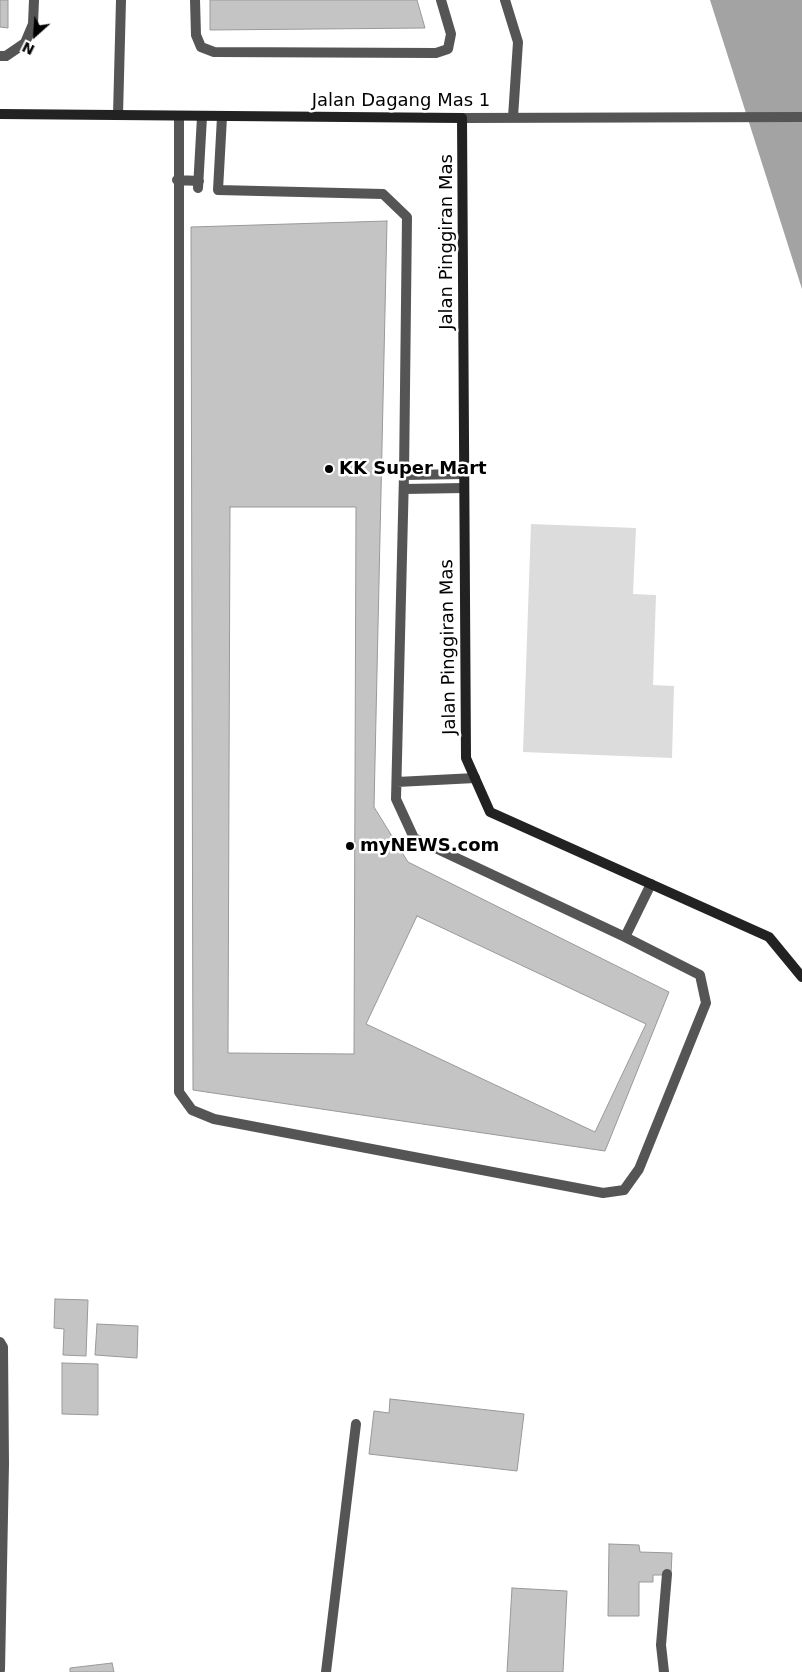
<!DOCTYPE html>
<style>
body{margin:0}
#map{position:relative;width:802px;height:1672px;overflow:hidden;background:#fff;font-family:"DejaVu Sans",sans-serif}
canvas{display:block}
.north{position:absolute;left:10px;top:10px;width:50px;height:50px;-webkit-text-stroke:4px #fff;paint-order:stroke;rotate:206deg;font-size:14px;font-weight:700;line-height:20px;text-align:center;color:#000}
.north::after{content:'';display:block;margin:auto;width:18px;height:22px;background:#000;clip-path:polygon(50% 0,100% 100%,50% 72%,0 100%)}
</style>
<div id="map">
<canvas width="802" height="1672"></canvas>
<div class="north">N</div>
</div>
<script>
const g = document.querySelector('canvas').getContext('2d');
g.lineJoin = 'round';
function fillPath(path, color) { g.fillStyle = color; g.fill(path, 'evenodd'); }
const poly = rows => new Path2D(rows.map(r => 'M' + r).join(''));
function trace(path, color, width, dash) { g.strokeStyle = color; g.lineWidth = width; g.lineCap = dash ? 'butt' : 'round'; g.setLineDash(dash || []); g.stroke(path); }
function write(font, color, halo, rows, align = 'center') {
  g.font = font + ' "DejaVu Sans",sans-serif'; g.lineWidth = 5; g.setLineDash([]); g.textBaseline = 'middle'; g.strokeStyle = halo; g.fillStyle = color; for (const [text, x, y, turn = 0] of rows) {
    g.save(); g.translate(x, y); g.rotate((+turn || 0) * Math.PI / 180); g.textAlign = isNaN(turn) ? turn : align; if (halo) g.strokeText(text, 0, 0); g.fillText(text, 0, 0); g.restore();
  }
}
fillPath(poly([
 [531,524,636,528,633,594,656,595,653,685,674,686,672,758,523,752]
]), '#dcdcdc');
fillPath(poly([
 [710,0,802,0,802,289]
]), '#a3a3a3');
const building = poly([
 [0,0,8,0,8,28,0,27,0,0],
 [210,0,417,0,425,28,210,30,210,0],
 [387,221,374,807,408,862,669,992,605,1151,193,1090,191,227,387,221],
 [230,507,356,507,354,1054,228,1053,230,507],
 [417,916,646,1024,595,1132,366,1024,417,916],
 [55,1299,88,1300,86,1356,63,1355,64,1329,54,1328,55,1299],
 [97,1324,138,1326,137,1358,95,1355,97,1324],
 [62,1363,98,1364,98,1415,62,1414,62,1363],
 [390,1399,524,1414,517,1471,369,1454,374,1411,389,1413,390,1399],
 [609,1544,639,1545,640,1552,672,1553,671,1575,653,1575,653,1582,639,1582,639,1616,608,1616,609,1544],
 [512,1588,567,1591,563,1672,507,1672,512,1588],
 [112,1663,114,1672,70,1672,70,1668,112,1663]
]);
fillPath(building, '#c4c4c4');
trace(building, '#999', 1);
trace(poly([
 [195,0,196,35,201,47,214,52,436,53,448,49,451,34,441,0],
 [505,0,518,42,513,117],
 [0,56,6,56,25,43,33,24,34,0],
 [179,116,179,1092,192,1110,214,1119,603,1193,624,1190,639,1169,706,1003,700,975,625,937,414,838,396,799,404,475,407,217,383,194,218,190,222,117],
 [177,180,199,181],
 [198,188,202,117],
 [404,475,464,474],
 [404,489,464,488],
 [397,782,475,778],
 [625,937,651,884]
]), '#555', 10);
trace(poly([
 [118,115,121,0],
 [462,118,802,117],
 [0,1342,3,1347,4,1464,0,1670],
 [326,1672,356,1424],
 [664,1672,661,1645,667,1574]
]), '#555', 10);
trace(poly([
 [0,114,462,118,466,758,490,812,769,937,802,977]
]), '#222', 10);
for (const [x, y, r, color] of [
 [329,469,5,"#000"],
 [350,846,5,"#000"]
]) { const dot = new Path2D(); dot.arc(x, y, r, 0, 2 * Math.PI); g.fillStyle = color; g.fill(dot); trace(dot, '#fff', 2); }
write('18px', '#000', '#fff', [
 ["Jalan Dagang Mas 1",401,101],
 ["Jalan Pinggiran Mas",447,242,-90],
 ["Jalan Pinggiran Mas",449,647,-91]
]);
write('bold 18px', '#000', '#fff', [
 ["KK Super Mart",339,469],
 ["myNEWS.com",360,846]
], 'left');
</script>
